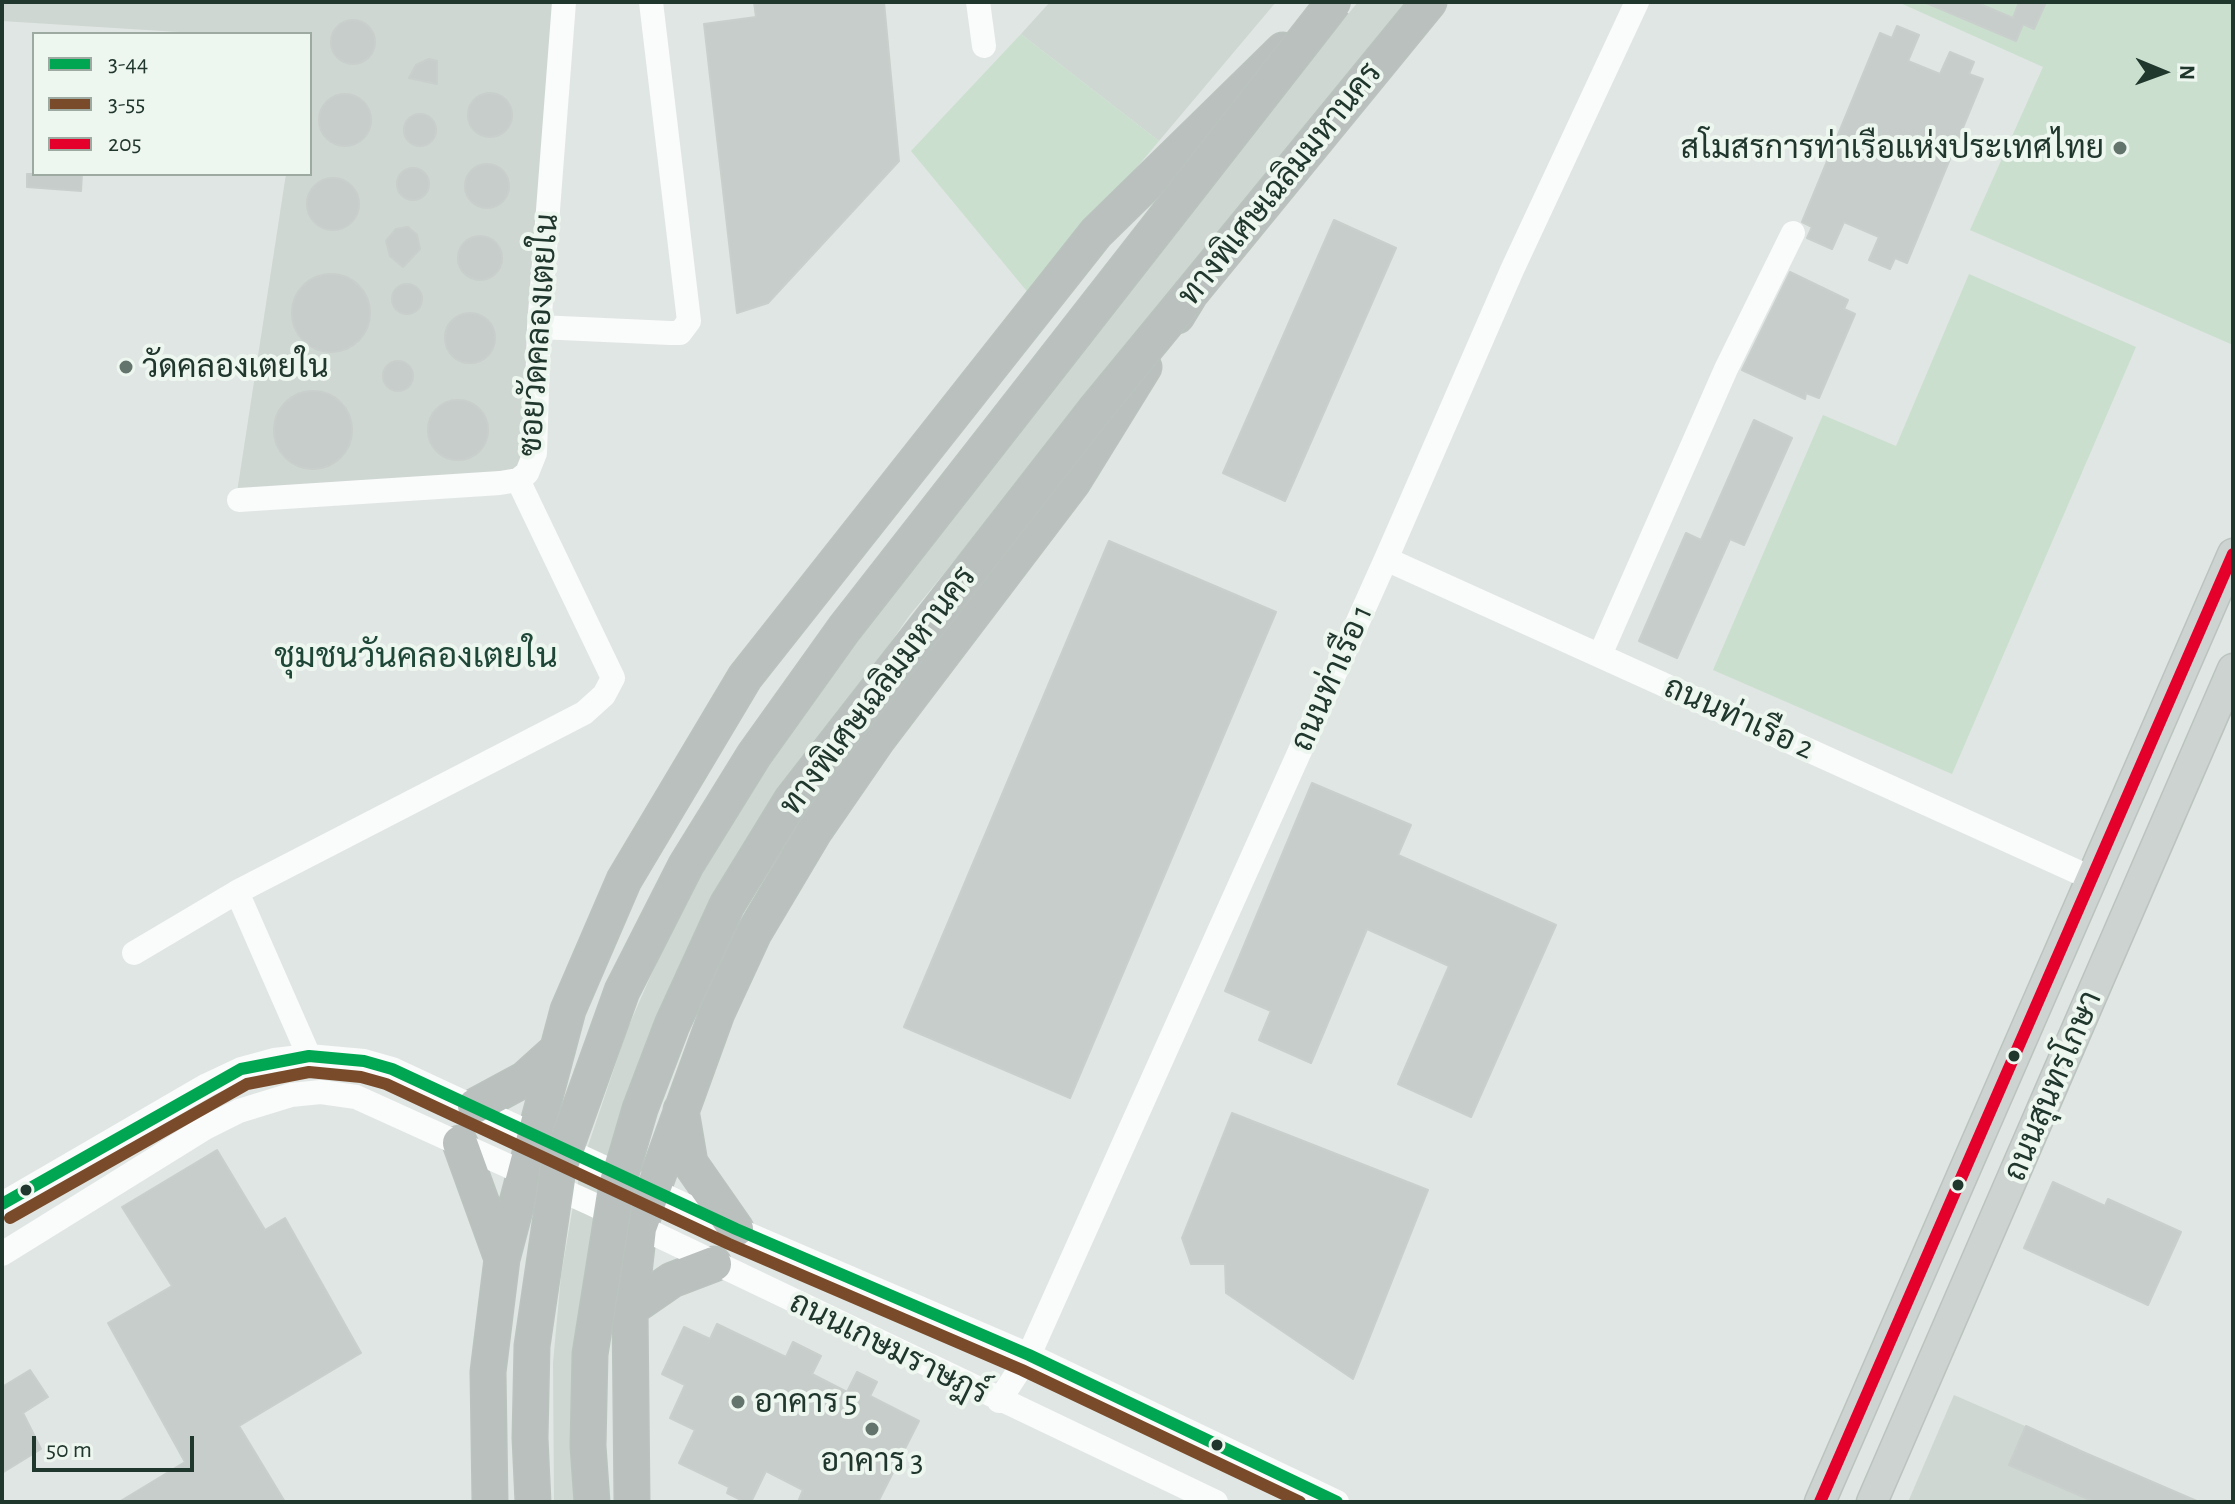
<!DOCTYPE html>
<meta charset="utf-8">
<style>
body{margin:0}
#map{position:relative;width:2235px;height:1504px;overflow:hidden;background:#e0e6e3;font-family:"Alegreya Sans",sans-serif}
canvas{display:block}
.frame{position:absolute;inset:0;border:4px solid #20372d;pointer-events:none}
.legend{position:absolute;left:32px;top:32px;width:280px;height:144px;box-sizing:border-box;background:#eef6f0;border:2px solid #9caaa2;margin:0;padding:10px 14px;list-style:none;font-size:24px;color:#20372d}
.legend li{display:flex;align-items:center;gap:16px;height:40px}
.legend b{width:40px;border:2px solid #9caaa2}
.north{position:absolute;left:2123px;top:32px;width:80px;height:80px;-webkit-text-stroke:6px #eef6f0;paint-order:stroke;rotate:91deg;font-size:22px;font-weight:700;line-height:32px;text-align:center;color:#20372d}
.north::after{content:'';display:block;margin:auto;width:28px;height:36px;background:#20372d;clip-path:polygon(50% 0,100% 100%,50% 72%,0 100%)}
.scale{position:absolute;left:32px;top:1436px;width:162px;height:36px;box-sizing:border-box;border:4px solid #20372d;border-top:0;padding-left:10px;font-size:24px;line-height:28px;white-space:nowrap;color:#20372d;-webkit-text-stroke:6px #eef6f0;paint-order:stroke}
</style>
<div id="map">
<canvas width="2235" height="1504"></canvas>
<div class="frame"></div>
<ul class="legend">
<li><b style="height:10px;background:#00a651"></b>3-44</li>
<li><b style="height:10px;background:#7a4b2a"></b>3-55</li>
<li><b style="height:10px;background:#e4002b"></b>205</li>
</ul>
<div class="north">N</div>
<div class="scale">50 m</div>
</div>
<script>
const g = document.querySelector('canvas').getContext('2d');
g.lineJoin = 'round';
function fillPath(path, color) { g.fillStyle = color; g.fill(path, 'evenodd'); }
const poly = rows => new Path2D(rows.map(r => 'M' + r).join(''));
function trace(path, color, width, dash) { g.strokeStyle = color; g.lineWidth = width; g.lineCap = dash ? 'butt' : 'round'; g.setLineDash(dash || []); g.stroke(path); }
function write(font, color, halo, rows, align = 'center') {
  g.font = font + ' "Alegreya Sans",Sarabun,sans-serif'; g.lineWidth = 8; g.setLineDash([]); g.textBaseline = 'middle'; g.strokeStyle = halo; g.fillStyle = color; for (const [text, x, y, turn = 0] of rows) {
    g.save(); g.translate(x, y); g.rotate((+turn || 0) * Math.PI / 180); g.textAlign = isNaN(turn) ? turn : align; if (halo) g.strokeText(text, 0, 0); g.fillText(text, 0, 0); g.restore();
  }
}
fillPath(poly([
 [2,2,553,2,533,476,236,499,286,174,310,174,310,34,211,34,2,21],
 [1050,2,1276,2,1159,141,1021,34],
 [1358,2,1414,2,909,616,802,771,638,1097,587,1502,554,1502,553,1363,561,1276,574,1200,583,1161,627,1030,687,893,775,753,883,597,1024,413],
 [1954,1395,2199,1502,1908,1502]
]), '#ced7d2');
fillPath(poly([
 [1898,2,2233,2,2233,345,1970,230,2043,67],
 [1021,34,1159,141,1030,295,911,151],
 [1969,274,2136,347,1952,774,1713,670,1823,415,1896,446]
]), '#cadfce');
const building = poly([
 [754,2,884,2,899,161,768,303,737,313,704,24,756,17,754,2],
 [1924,2,1975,2,2013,18,2019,2,2046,2,2034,29,2023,24,2016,41,1924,2],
 '331 42a22 22 0 1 1 44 0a22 22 0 1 1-44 0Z',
 [1897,26,1919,35,1908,61,1940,74,1950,52,1974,62,1969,74,1983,79,1907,263,1895,258,1890,269,1869,260,1879,237,1844,222,1832,249,1807,238,1812,227,1802,222,1880,33,1892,38,1897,26],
 [429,59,437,61,437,84,409,78,416,65,429,59],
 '468 115a22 22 0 1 1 44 0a22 22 0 1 1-44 0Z',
 '319 120a26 26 0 1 1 52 0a26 26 0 1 1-52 0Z',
 '404 130a16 16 0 1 1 32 0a16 16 0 1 1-32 0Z',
 '465 186a22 22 0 1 1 44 0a22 22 0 1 1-44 0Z',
 '397 184a16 16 0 1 1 32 0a16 16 0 1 1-32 0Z',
 [27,174,82,174,81,191,27,187,27,174],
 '307 204a26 26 0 1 1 52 0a26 26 0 1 1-52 0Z',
 [1334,220,1396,248,1285,501,1223,473,1334,220],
 [408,227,417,235,420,249,403,267,390,256,386,241,396,229,408,227],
 '458 258a22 22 0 1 1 44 0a22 22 0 1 1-44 0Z',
 [1790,272,1848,300,1844,309,1855,314,1819,398,1806,393,1805,399,1742,370,1790,272],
 '292 313a39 39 0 1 1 78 0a39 39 0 1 1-78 0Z',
 '392 299a15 15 0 1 1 30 0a15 15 0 1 1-30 0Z',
 '445 338a25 25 0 1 1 50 0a25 25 0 1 1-50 0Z',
 '383 376a15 15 0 1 1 30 0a15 15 0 1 1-30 0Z',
 '274 430a39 39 0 1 1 78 0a39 39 0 1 1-78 0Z',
 '428 430a30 30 0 1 1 60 0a30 30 0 1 1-60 0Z',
 [1754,420,1792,438,1744,545,1730,539,1677,658,1639,641,1686,533,1701,540,1754,420],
 [1109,541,1276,612,1070,1098,904,1027,1109,541],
 [1312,783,1411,825,1398,855,1556,925,1471,1117,1398,1084,1449,966,1367,929,1311,1063,1259,1040,1271,1011,1225,991,1312,783],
 [1232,1113,1428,1190,1353,1379,1226,1293,1225,1264,1191,1264,1182,1238,1232,1113],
 [217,1150,265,1230,285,1218,361,1353,239,1426,285,1502,119,1502,185,1462,108,1323,172,1286,122,1207,217,1150],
 [2053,1182,2105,1206,2108,1199,2181,1232,2148,1305,2024,1248,2053,1182],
 [717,1324,786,1357,793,1342,821,1356,812,1374,847,1392,857,1372,877,1382,870,1396,919,1421,878,1502,798,1502,803,1490,766,1471,751,1502,745,1502,727,1493,729,1487,679,1463,695,1430,670,1418,685,1385,662,1374,684,1327,710,1339,717,1324],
 [30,1370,48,1397,23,1413,41,1449,2,1473,2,1387,30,1370],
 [2026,1426,2083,1452,2199,1502,2095,1502,2009,1465,2026,1426]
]);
fillPath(building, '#c7cdca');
trace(building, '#c9cfcc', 2);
const major = poly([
 [1820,1502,2233,554],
 [1872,1502,2233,669]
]);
const highway = poly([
 [1177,316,1191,293,1429,2],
 [475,1106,525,1079,556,1051],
 [681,1110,690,1163,736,1229],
 [460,1143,502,1259],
 [630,1309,672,1280,714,1264],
 [490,1502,488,1372,502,1259,568,1010,624,880,745,677,1096,233,1283,50],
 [632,1502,630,1309,639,1228,717,1013,754,933,814,832,878,739,1073,482,1144,367]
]);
trace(major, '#bbc3bf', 33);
trace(highway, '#bbc3bf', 37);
trace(poly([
 [978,2,984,46],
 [539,327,670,333,680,333,689,321,651,2],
 [239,500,500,483,518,480,527,473,535,453,539,327,564,2],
 [1386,559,2091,878],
 [1600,655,1726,369,1793,233],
 [134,953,237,892],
 [309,1056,237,892,584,713,604,695,613,678,518,480],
 [2,1204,207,1085,241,1069,274,1060,309,1056,364,1061,392,1069,736,1229,1029,1355,1337,1502],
 [2,1254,205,1128,239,1111,291,1095,321,1092,356,1097,590,1203,1216,1502],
 [999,1401,1029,1355,1386,559,1512,270,1637,2]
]), '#fafbfb', 24);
trace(major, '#ccd3d0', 30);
trace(highway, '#b9c0be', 34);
const highwayBridge = poly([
 [533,1502,530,1438,532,1346,558,1169,622,991,686,865,754,755,844,629,1334,2],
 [592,1502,588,1446,590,1354,616,1191,640,1109,672,1025,727,905,792,799,1094,411,1191,293]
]);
trace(highwayBridge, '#bbc3bf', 37, []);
trace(highwayBridge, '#b9c0be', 34);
trace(poly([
 [2,1204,241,1069,309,1056,364,1061,392,1069,736,1229,1029,1355,1337,1502]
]), '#00a651', 12);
trace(poly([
 [10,1218,247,1084,309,1072,361,1077,386,1084,729,1244,1022,1370,1300,1502]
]), '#7a4b2a', 12);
trace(poly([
 [1820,1502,2233,554]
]), '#e4002b', 12);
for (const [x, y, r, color] of [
 [2120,148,8,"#63746d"],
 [126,367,8,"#63746d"],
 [2014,1056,7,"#20372d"],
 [1958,1185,7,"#20372d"],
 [26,1190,7,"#20372d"],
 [738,1402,8,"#63746d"],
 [872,1429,8,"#63746d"],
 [1217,1445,7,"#20372d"]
]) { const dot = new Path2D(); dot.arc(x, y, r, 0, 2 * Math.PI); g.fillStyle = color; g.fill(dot); trace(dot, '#eef6f0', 3); }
write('32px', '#20372d', '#eef6f0', [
 ["สโมสรการท่าเรือแห่งประเทศไทย",2104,148,"right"],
 ["วัดคลองเตยใน",142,367],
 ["อาคาร 5",754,1402],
 ["อาคาร 3",872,1461,"center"]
], 'left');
write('32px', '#20372d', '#eef6f0', [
 ["ทางพิเศษเฉลิมมหานคร",1280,184,-51],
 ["ซอยวัดคลองเตยใน",539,335,-86],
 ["ถนนท่าเรือ 1",1332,678,-66],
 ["ทางพิเศษเฉลิมมหานคร",878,691,-53],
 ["ถนนท่าเรือ 2",1739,718,24],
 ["ถนนสุนทรโกษา",2053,1086,-67],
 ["ถนนเกษมราษฎร์",889,1348,26]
]);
write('34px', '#1e4737', '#eef6f0', [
 ["ชุมชนวันคลองเตยใน",416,657]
]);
</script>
